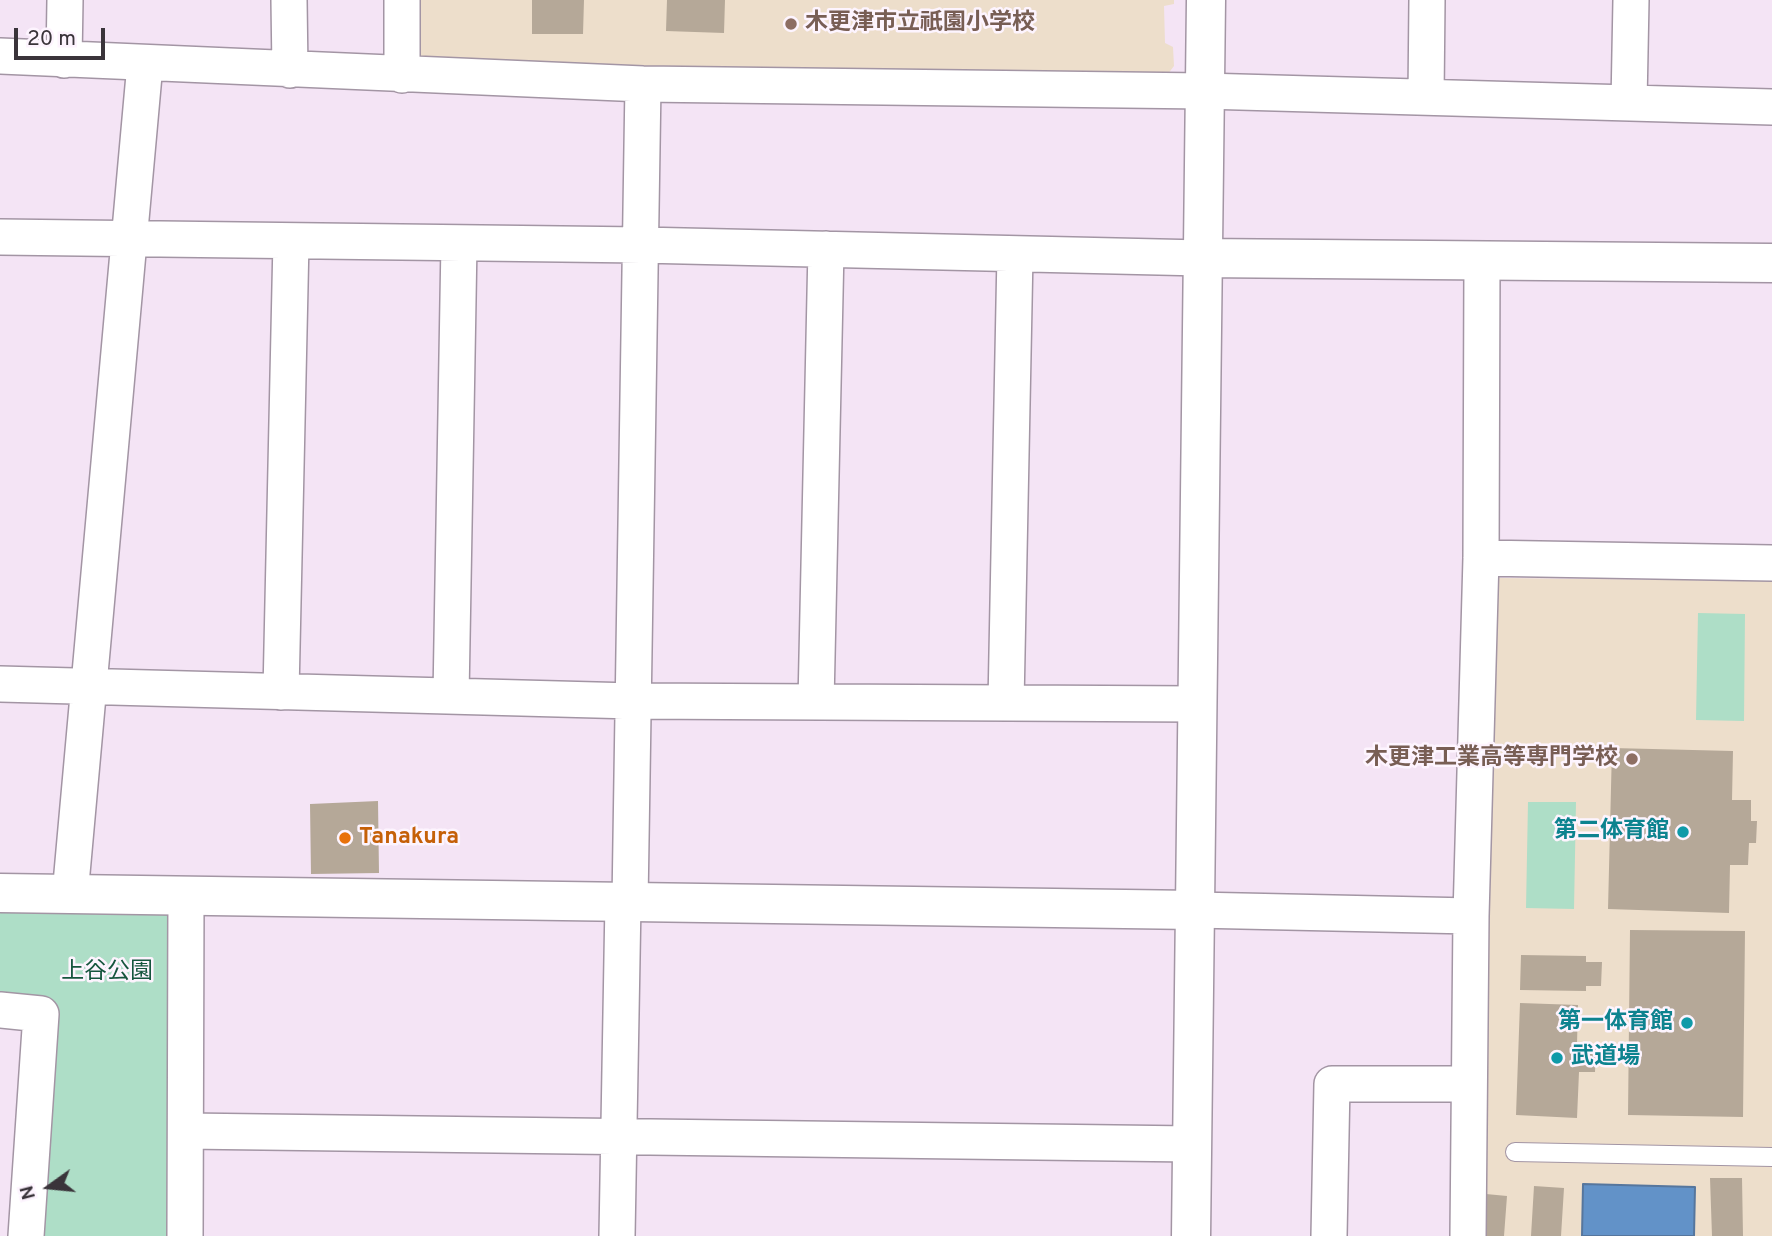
<!DOCTYPE html>
<meta charset="utf-8">
<style>
body{margin:0}
#map{position:relative;width:1772px;height:1236px;overflow:hidden;background:#f4e4f5;font-family:Overpass,sans-serif}
canvas{display:block}
.north{position:absolute;left:14px;top:1152px;width:70px;height:70px;-webkit-text-stroke:5px #fdf4fe;paint-order:stroke;rotate:255deg;font-size:19px;font-weight:700;line-height:28px;text-align:center;color:#3a343a}
.north::after{content:'';display:block;margin:auto;width:24px;height:32px;background:#3a343a;clip-path:polygon(50% 0,100% 100%,50% 72%,0 100%)}
.scale{position:absolute;left:14px;top:28px;width:91px;height:32px;box-sizing:border-box;border:4px solid #3a343a;border-top:0;padding-left:9px;font-size:21px;line-height:24px;white-space:nowrap;color:#3a343a;-webkit-text-stroke:5px #fdf4fe;paint-order:stroke}
</style>
<div id="map">
<canvas width="1772" height="1236"></canvas>
<div class="north">N</div>
<div class="scale">20 m</div>
</div>
<script>
const g = document.querySelector('canvas').getContext('2d');
g.lineJoin = 'round';
function fillPath(path, color) { g.fillStyle = color; g.fill(path, 'evenodd'); }
const poly = rows => new Path2D(rows.map(r => 'M' + r).join(''));
function trace(path, color, width, dash) { g.strokeStyle = color; g.lineWidth = width; g.lineCap = dash ? 'butt' : 'round'; g.setLineDash(dash || []); g.stroke(path); }
function write(font, color, halo, rows, align = 'center') {
  g.font = font + ' Overpass,"Noto Sans JP",sans-serif'; g.lineWidth = 5; g.setLineDash([]); g.textBaseline = 'middle'; g.strokeStyle = halo; g.fillStyle = color; for (const [text, x, y, turn = 0] of rows) {
    g.save(); g.translate(x, y); g.rotate((+turn || 0) * Math.PI / 180); g.textAlign = isNaN(turn) ? turn : align; if (halo) g.strokeText(text, 0, 0); g.fillText(text, 0, 0); g.restore();
  }
}
fillPath(poly([
 [417,0,1174,0,1174,4,1164,6,1165,43,1173,47,1174,66,1164,79,423,62,417,47],
 [1499,578,1772,581,1772,1236,1478,1236,1483,937]
]), '#eddecb');
fillPath(poly([
 [1698,613,1745,614,1744,721,1696,720],
 [1528,802,1576,802,1574,909,1526,908],
 [0,892,186,896,185,1236,26,1236,41,1015,0,1010]
]), '#aedec7');
const water = poly([
 [1583,1184,1695,1187,1694,1236,1582,1236,1583,1184]
]);
fillPath(water, '#6292c8');
trace(water, '#56769d', 2);
fillPath(poly([
 [532,0,584,0,583,34,532,34],
 [667,0,725,0,724,33,666,31],
 [1612,748,1733,751,1732,800,1751,800,1751,821,1757,821,1756,843,1749,843,1748,865,1730,865,1729,913,1608,909],
 [378,801,379,873,311,874,310,804],
 [1630,930,1745,931,1743,1117,1628,1115],
 [1521,955,1586,956,1586,962,1602,962,1601,986,1586,986,1586,991,1520,990],
 [1520,1003,1578,1005,1577,1044,1596,1045,1595,1072,1579,1072,1577,1118,1516,1115],
 [1710,1178,1742,1178,1743,1236,1712,1236],
 [1534,1186,1564,1188,1561,1236,1531,1236],
 [1486,1194,1507,1196,1504,1236,1483,1236]
]), '#b5a898');
const lane = poly([
 [1515,1152,1772,1157]
]);
const street = poly([
 [289,0,290,70],
 [0,56,643,84,1204,91,1772,107],
 [64,60,65,0],
 [402,75,402,0],
 [1426,97,1427,0],
 [1629,103,1631,0],
 [0,237,641,245,1202,258],
 [1481,558,1772,563],
 [0,684,633,701,1197,704],
 [281,692,291,241],
 [451,696,459,243],
 [816,702,826,249],
 [1006,703,1015,254],
 [70,895,145,64],
 [630,902,643,84],
 [1195,910,1471,916],
 [0,1010,41,1014,26,1236],
 [186,1131,1192,1144],
 [185,1236,186,896],
 [617,1236,623,902],
 [1329,1236,1332,1084,1469,1084],
 [1468,1236,1471,916,1481,558,1482,261]
]);
const secondary = poly([
 [1202,258,1772,263],
 [0,893,1195,910],
 [1191,1236,1206,0]
]);
trace(lane, '#a395a4', 20);
trace(street, '#a395a4', 38);
trace(secondary, '#a395a4', 41);
trace(lane, '#fff', 18);
trace(street, '#fff', 35);
trace(secondary, '#fff', 38);
for (const [x, y, r, color] of [
 [791,24,7,"#8d6e63"],
 [1632,759,7,"#8d6e63"],
 [1683,832,7,"#0f9aa8"],
 [345,838,7,"#e8710a"],
 [1687,1023,7,"#0f9aa8"],
 [1557,1058,7,"#0f9aa8"]
]) { const dot = new Path2D(); dot.arc(x, y, r, 0, 2 * Math.PI); g.fillStyle = color; g.fill(dot); trace(dot, '#fdf4fe', 2.5); }
write('bold 23px', '#785e54', '#fdf4fe', [
 ["木更津市立祇園小学校",805,24],
 ["木更津工業高等専門学校",1618,759,"right"]
], 'left');
write('bold 23px', '#0d838f', '#fdf4fe', [
 ["第二体育館",1669,832],
 ["第一体育館",1673,1023],
 ["武道場",1571,1058,"left"]
], 'right');
write('bold 23px', '#c56008', '#fdf4fe', [
 ["Tanakura",359,838]
], 'left');
write('23px', '#16563e', '#fdf4fe', [
 ["上谷公園",107,973]
]);
</script>
